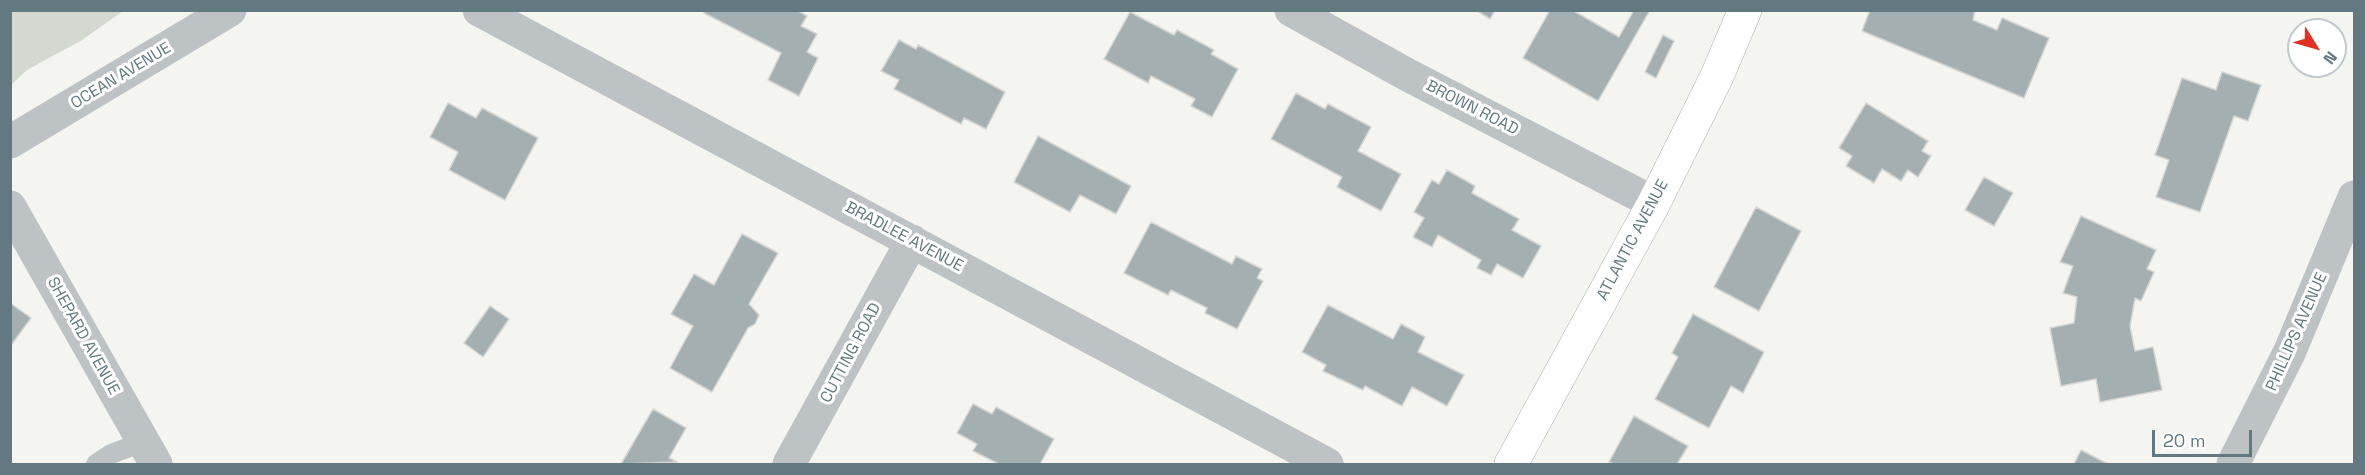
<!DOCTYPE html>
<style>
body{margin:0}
#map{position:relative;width:2365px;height:475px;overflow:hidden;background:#f4f4f0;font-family:"Space Grotesk",sans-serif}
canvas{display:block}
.frame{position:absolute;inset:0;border:12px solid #637981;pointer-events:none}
.north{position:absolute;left:2287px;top:18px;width:60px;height:60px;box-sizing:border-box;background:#fff;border:2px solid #c1c9cd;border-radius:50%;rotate:127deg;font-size:16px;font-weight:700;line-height:24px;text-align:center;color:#637981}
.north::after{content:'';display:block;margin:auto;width:21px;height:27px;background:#e03224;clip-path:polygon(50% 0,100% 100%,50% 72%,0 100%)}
.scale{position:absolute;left:2152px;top:430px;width:100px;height:27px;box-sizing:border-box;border:3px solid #637981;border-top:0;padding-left:8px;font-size:18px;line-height:21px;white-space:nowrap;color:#637981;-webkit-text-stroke:4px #fff;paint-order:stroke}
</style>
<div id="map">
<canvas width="2365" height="475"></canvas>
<div class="frame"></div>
<div class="north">N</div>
<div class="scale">20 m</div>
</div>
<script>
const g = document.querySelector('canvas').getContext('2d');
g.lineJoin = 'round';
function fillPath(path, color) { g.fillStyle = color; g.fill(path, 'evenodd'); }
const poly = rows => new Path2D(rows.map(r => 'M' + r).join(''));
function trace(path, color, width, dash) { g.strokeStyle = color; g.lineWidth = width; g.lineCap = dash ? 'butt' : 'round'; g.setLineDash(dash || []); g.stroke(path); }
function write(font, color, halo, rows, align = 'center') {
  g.font = font + ' "Space Grotesk",sans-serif'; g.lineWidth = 6; g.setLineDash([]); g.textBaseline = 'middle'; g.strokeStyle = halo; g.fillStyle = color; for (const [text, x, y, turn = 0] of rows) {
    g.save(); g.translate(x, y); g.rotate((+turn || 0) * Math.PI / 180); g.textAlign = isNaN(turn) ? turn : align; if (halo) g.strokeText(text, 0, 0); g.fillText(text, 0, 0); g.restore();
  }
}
fillPath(poly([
 [11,10,123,10,123,11,82,40,27,70,11,85]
]), '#d4d9cf');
const building = poly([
 [705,10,797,10,807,16,801,26,817,34,807,52,818,58,799,96,768,80,781,53,704,13,705,10],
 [1476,10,1495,10,1490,19,1476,10],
 [1550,10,1572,10,1619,37,1634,10,1650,10,1598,101,1523,58,1550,10],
 [1870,10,1975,10,1973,20,1997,30,2002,18,2049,38,2024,98,1862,31,1870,10],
 [1130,12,1174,35,1177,30,1214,50,1211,54,1238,69,1212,117,1191,106,1195,99,1151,76,1148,83,1104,59,1130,12],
 [1663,35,1674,41,1656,78,1645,72,1663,35],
 [899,40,916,49,918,45,1005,92,986,129,964,118,961,124,894,89,899,80,881,71,899,40],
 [2222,72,2261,85,2248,121,2234,116,2200,212,2156,197,2169,160,2155,155,2182,78,2216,90,2222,72],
 [1296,93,1325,109,1328,104,1371,127,1358,151,1401,174,1381,211,1337,187,1342,177,1271,139,1296,93],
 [448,103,476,118,482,108,538,138,505,200,449,170,458,152,430,137,448,103],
 [1866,103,1928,141,1922,151,1931,156,1918,177,1908,170,1901,181,1882,169,1874,183,1846,166,1852,156,1839,148,1866,103],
 [1038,136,1131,186,1116,214,1080,195,1070,212,1014,182,1038,136],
 [1447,170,1475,186,1472,193,1519,219,1512,230,1541,246,1523,278,1497,264,1491,275,1477,268,1481,260,1438,235,1432,247,1413,237,1424,218,1414,212,1432,180,1439,184,1447,170],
 [1984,177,2013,193,1994,226,1965,210,1984,177],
 [1756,207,1801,231,1759,311,1714,287,1756,207],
 [2081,216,2156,250,2147,269,2154,272,2141,301,2135,298,2130,326,2135,351,2153,347,2162,390,2100,402,2096,379,2061,386,2050,328,2074,323,2077,297,2063,293,2073,266,2060,262,2081,216],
 [1151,222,1232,264,1236,256,1262,269,1257,278,1263,281,1237,329,1205,313,1207,308,1171,290,1168,295,1124,273,1151,222],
 [742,234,778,253,749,304,759,315,755,324,748,328,712,392,670,368,693,326,671,314,694,274,714,285,742,234],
 [10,303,31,318,12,344,10,343,10,303],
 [1328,305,1393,339,1401,324,1425,337,1418,352,1464,375,1447,406,1412,387,1402,406,1365,386,1363,390,1323,371,1326,365,1302,352,1328,305],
 [490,306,509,319,483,357,464,343,490,306],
 [1693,314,1764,352,1743,393,1731,386,1709,428,1655,399,1678,357,1672,353,1693,314],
 [973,404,992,414,996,407,1054,439,1040,464,999,464,973,451,977,444,957,433,973,404],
 [653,409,686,428,669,458,677,462,621,464,653,409],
 [1634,416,1688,446,1677,464,1614,464,1609,462,1634,416],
 [2081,450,2108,464,2074,464,2081,450]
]);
fillPath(building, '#a4afb2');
trace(building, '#d5d5d3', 1.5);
const primary = poly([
 [1511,464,1654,203,1717,76,1745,10]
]);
trace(primary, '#aeb4b7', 34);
trace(poly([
 [96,464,111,454,143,442]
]), '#bdc2c4', 20);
trace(poly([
 [479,10,1327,464],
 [1291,10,1406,74,1654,203],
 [10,142,230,10],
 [10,207,156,464],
 [789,464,912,241],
 [2233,464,2290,351,2354,197]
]), '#bdc2c4', 33);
trace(primary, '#fff', 33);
write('16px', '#637981', '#fff', [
 ["OCEAN AVENUE",121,76,-31],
 ["BROWN ROAD",1472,108,27],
 ["BRADLEE AVENUE",904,237,28],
 ["ATLANTIC AVENUE",1633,240,-62],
 ["PHILLIPS AVENUE",2297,332,-66],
 ["SHEPARD AVENUE",83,336,61],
 ["CUTTING ROAD",851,353,-62]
]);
</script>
